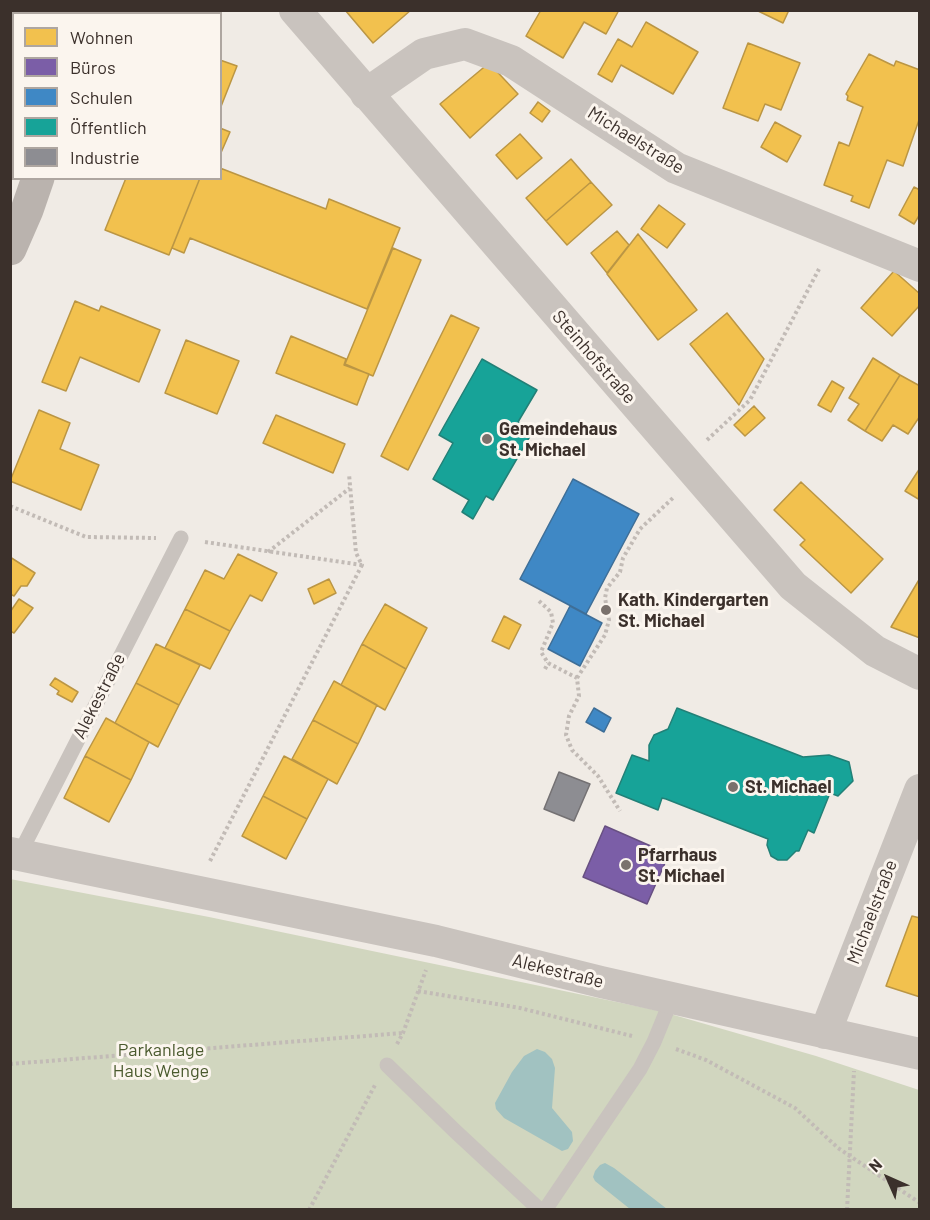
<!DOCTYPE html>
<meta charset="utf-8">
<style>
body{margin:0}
#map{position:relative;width:930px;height:1220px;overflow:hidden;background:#f0ebe5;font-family:Barlow,sans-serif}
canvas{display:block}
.frame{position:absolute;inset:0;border:12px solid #3b302b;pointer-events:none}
.legend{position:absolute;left:12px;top:12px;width:210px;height:168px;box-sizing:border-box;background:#fbf5ee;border:2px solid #aea6a0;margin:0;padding:8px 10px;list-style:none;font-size:18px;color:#3b302b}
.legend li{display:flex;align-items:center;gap:12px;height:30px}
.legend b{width:30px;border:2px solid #aea6a0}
.north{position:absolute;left:858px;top:1148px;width:60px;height:60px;-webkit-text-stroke:4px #fbf5ee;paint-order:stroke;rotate:315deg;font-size:16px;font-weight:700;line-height:24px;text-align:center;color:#3b302b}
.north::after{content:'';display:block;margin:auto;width:21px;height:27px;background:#3b302b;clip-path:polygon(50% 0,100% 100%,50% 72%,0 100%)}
</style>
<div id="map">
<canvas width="930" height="1220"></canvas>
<div class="frame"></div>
<ul class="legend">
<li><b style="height:16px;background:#f2c14e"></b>Wohnen</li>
<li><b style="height:16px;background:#7b5ea7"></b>Büros</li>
<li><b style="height:16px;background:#3f88c5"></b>Schulen</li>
<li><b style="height:16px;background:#17a398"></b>Öffentlich</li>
<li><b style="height:16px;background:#8d8d92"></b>Industrie</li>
</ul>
<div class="north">N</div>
</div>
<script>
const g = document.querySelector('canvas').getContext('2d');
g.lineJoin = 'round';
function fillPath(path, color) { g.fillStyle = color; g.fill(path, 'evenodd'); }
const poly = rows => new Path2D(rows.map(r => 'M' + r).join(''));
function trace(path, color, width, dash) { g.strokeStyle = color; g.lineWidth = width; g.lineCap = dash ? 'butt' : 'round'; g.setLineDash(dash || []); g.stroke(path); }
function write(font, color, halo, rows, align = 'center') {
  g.font = font + ' Barlow,sans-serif'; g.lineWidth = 6; g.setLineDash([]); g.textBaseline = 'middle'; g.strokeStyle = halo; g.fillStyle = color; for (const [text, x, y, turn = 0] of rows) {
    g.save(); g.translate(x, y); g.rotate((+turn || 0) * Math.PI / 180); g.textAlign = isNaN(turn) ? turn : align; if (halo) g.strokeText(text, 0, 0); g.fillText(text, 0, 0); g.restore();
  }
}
fillPath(poly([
 [10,879,209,917,660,1011,816,1056,919,1090,919,1209,11,1209]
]), '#d1d6bf');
fillPath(poly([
 [537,1049,545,1052,552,1059,555,1068,552,1108,572,1132,573,1141,568,1149,562,1151,504,1118,496,1109,495,1103,512,1072,524,1056],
 [605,1163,614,1168,667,1209,630,1209,595,1181,593,1177,595,1171,600,1165]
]), '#a1c2c1');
const homes = poly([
 [345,10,411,10,373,43,345,10],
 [541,10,619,10,606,34,584,22,563,58,526,36,541,10],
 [756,10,789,10,783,23,756,10],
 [646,22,698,52,673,94,621,65,612,82,598,74,618,39,632,47,646,22],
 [748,43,800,63,781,110,765,104,758,121,723,108,748,43],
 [869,54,894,66,896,61,920,70,920,117,903,166,887,160,869,208,851,201,853,196,824,185,839,142,849,146,863,107,847,100,848,96,846,94,869,54],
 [220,60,237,66,220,109,220,60],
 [489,63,518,94,470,138,440,104,489,63],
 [538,102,550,111,542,122,530,113,538,102],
 [775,122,801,136,787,162,761,147,775,122],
 [220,128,230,132,220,155,220,128],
 [520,134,542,158,517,179,496,155,520,134],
 [571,159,591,182,546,221,526,198,571,159],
 [220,168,326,209,329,199,400,228,367,309,190,238,184,253,172,248,200,178,220,178,220,168],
 [126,178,200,178,169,255,105,230,126,178],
 [591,182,612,205,567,245,546,221,591,182],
 [914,187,920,190,920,214,914,224,899,215,914,187],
 [659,205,685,224,667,248,641,229,659,205],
 [617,231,629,245,607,273,591,253,617,231],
 [638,234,697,310,658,340,607,274,638,234],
 [393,248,421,260,373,376,345,364,393,248],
 [894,271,920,294,920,305,892,336,861,308,894,271],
 [75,301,99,311,101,306,160,330,139,382,80,357,66,391,42,382,75,301],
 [727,313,764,359,739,405,690,344,727,313],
 [451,315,479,328,408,470,381,456,451,315],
 [291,336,346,359,344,365,369,374,357,405,276,373,291,336],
 [186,340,239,361,217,414,165,393,186,340],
 [873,358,900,375,865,431,848,420,859,404,849,398,873,358],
 [900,375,920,386,920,416,908,434,893,425,882,441,865,431,900,375],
 [832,381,844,388,831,412,818,405,832,381],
 [754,406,765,418,745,436,734,425,754,406],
 [39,410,70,423,60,449,99,465,81,510,10,481,39,410],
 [276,415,345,444,333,473,263,443,276,415],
 [920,468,920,500,905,491,920,468],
 [801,482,883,559,851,593,800,545,805,540,774,510,801,482],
 [238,554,277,573,262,601,250,595,230,631,185,609,205,570,224,579,238,554],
 [10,557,35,573,27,586,21,586,14,596,10,594,10,557],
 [920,578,920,638,891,627,920,578],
 [329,579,336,593,314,604,308,589,329,579],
 [19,599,33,608,14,633,10,631,10,612,19,599],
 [385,604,427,628,406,669,362,644,385,604],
 [185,609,230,631,210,669,165,648,185,609],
 [504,616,521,625,509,649,492,641,504,616],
 [156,644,200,665,179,705,136,683,156,644],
 [362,644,406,669,385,710,341,685,362,644],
 [55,678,78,692,72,702,57,694,59,691,50,685,55,678],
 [334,681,377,705,358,744,313,720,334,681],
 [136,683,179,705,158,747,115,723,136,683],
 [106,718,149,742,131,780,85,756,106,718],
 [313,720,358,744,337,784,292,759,313,720],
 [85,756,131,780,109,822,64,798,85,756],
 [284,756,328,779,307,819,263,796,284,756],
 [263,796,307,819,286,859,242,836,263,796],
 [912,916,920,918,920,997,886,986,912,916]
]);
fillPath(homes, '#f2c14e');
trace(homes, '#bb9644', 1.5);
const offices = poly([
 [605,826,669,854,647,904,583,877,605,826]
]);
fillPath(offices, '#7b5ea7');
trace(offices, '#685082', 1.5);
const schools = poly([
 [573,479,639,514,586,614,520,579,573,479],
 [570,606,602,623,580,666,548,649,570,606],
 [594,708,611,718,604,732,586,722,594,708]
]);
fillPath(schools, '#3f88c5');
trace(schools, '#3e6e97', 1.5);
const public = poly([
 [482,359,537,390,518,422,533,431,493,500,486,496,473,519,462,512,469,500,433,479,453,443,439,435,482,359],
 [677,708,803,757,829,755,849,762,853,781,838,796,830,793,814,833,808,830,799,851,796,851,787,860,778,860,771,856,767,845,768,839,666,799,662,798,658,810,616,793,632,755,649,761,649,745,654,735,668,729,677,708]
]);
fillPath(public, '#17a398');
trace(public, '#228077', 1.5);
const industry = poly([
 [559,772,590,784,574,821,544,809,559,772]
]);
fillPath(industry, '#8d8d92');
trace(industry, '#747173', 1.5);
trace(poly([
 [707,440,750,400,819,269],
 [10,506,86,537,156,538],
 [205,542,362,565,356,553,349,474],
 [268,552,350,488],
 [539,601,551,612,553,623,541,652,548,663,577,678,579,696,569,716,566,735,572,750,598,776,620,811],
 [545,669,548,663],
 [577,678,605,635,609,620,605,598,607,588,620,572,623,558,640,529,675,496],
 [210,861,362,565],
 [418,991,520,1008,632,1036],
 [397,1044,403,1033,426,970],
 [676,1049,706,1060,795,1108,838,1148,920,1203],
 [10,1064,403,1033],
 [309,1210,375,1085],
 [847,1210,854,1071]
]), '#c2bbb6', 4, [3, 3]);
trace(poly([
 [19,855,181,538],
 [387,1065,455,1131,540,1210],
 [545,1210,640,1069,654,1042,672,998]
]), '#c9c3be', 15);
trace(poly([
 [295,10,793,586,875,651,920,674],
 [366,94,424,54,465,44,511,61,676,168,920,266],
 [10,853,436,941,601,982,920,1054],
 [825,1033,920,790]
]), '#c9c3be', 32);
trace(poly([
 [73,14,73,10],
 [10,249,27,210,38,178]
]), '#bab3ae', 33);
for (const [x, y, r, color] of [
 [487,439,6,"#7a716c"],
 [606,610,6,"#7a716c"],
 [733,787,6,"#7a716c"],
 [626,865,6,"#7a716c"]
]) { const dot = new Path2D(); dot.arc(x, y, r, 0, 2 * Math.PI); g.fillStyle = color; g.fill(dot); trace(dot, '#fbf5ee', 2); }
write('18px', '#3b302b', '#fbf5ee', [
 ["Michaelstraße",636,140,32],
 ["Steinhofstraße",594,357,49],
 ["Alekestraße",99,696,-63],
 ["Michaelstraße",872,912,-69],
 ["Alekestraße",558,971,14]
]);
write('bold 18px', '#3b302b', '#fbf5ee', [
 ["Gemeindehaus",499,429],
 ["St. Michael",499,450],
 ["Kath. Kindergarten",618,600],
 ["St. Michael",618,621],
 ["St. Michael",745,787],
 ["Pfarrhaus",638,855],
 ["St. Michael",638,876]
], 'left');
write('18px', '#4a5a2e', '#fbf5ee', [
 ["Parkanlage",161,1050],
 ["Haus Wenge",161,1071]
]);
</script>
